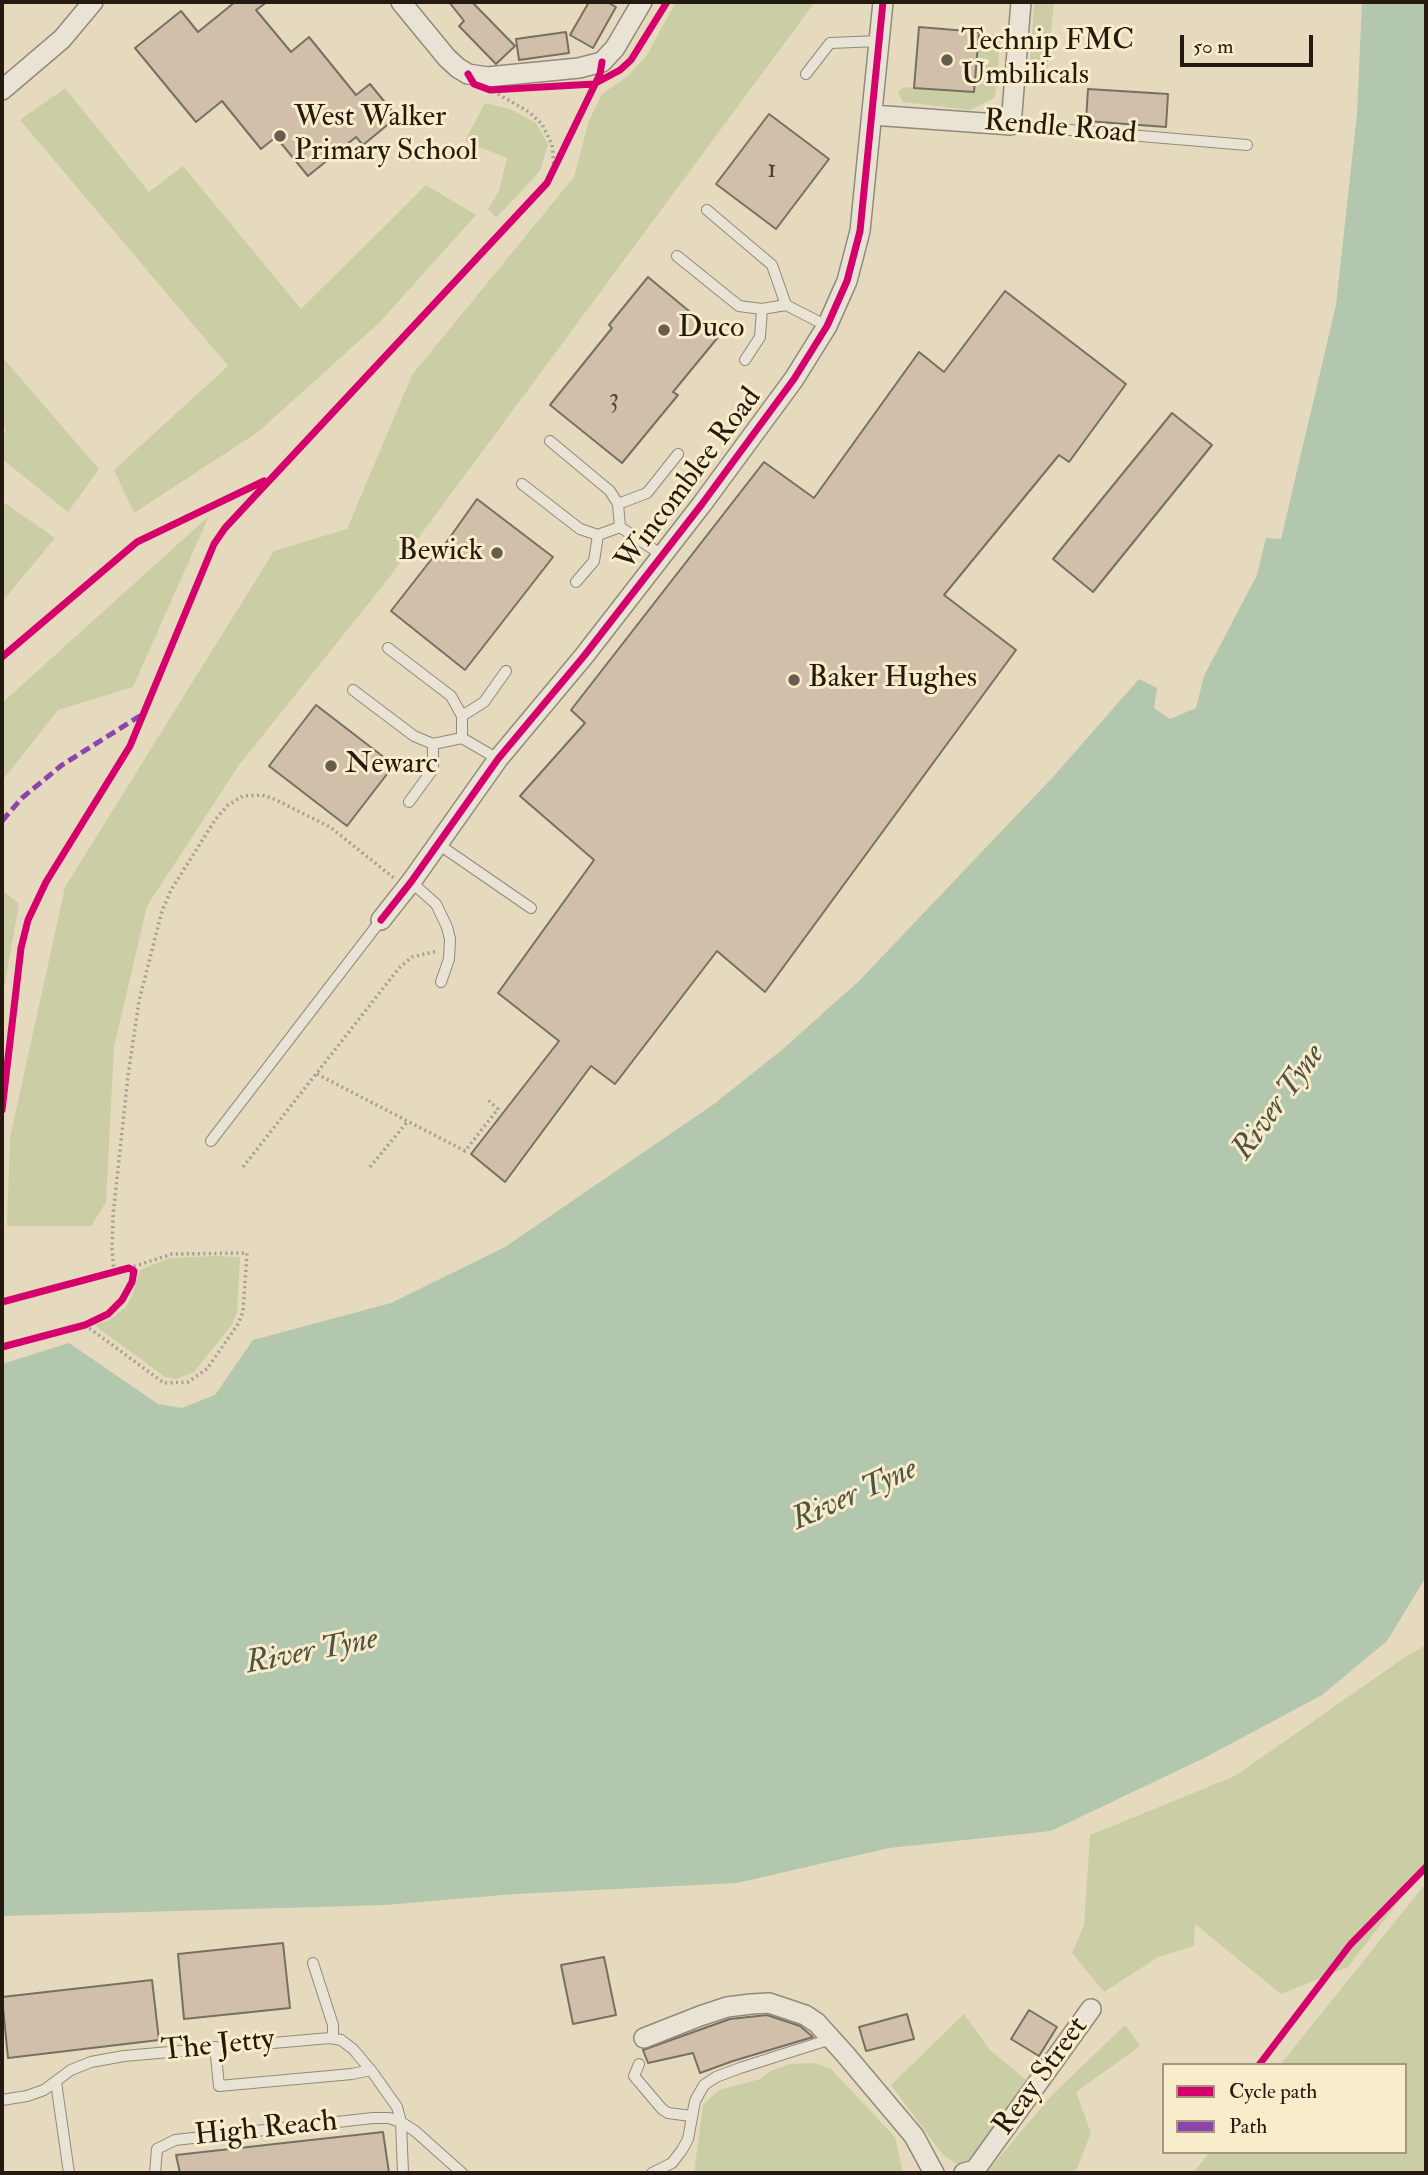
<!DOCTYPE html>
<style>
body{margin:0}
#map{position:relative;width:1428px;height:2175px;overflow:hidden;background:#e5dabe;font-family:"IM FELL Double Pica",serif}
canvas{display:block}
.frame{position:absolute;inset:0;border:4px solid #241a0f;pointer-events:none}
.legend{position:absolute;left:1162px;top:2063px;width:245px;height:91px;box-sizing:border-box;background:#f8ecca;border:2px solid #a3987f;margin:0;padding:9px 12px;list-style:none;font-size:21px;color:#241a0f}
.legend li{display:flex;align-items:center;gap:14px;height:35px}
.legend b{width:35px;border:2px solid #a3987f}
.scale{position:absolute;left:1180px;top:35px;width:133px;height:32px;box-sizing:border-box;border:4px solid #241a0f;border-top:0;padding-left:9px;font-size:21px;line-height:24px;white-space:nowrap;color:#241a0f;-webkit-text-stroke:5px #f8ecca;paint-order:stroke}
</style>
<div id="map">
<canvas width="1428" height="2175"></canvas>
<div class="frame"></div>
<ul class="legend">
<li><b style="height:9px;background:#d6006c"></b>Cycle path</li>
<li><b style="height:9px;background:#8e44ad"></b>Path</li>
</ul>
<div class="scale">50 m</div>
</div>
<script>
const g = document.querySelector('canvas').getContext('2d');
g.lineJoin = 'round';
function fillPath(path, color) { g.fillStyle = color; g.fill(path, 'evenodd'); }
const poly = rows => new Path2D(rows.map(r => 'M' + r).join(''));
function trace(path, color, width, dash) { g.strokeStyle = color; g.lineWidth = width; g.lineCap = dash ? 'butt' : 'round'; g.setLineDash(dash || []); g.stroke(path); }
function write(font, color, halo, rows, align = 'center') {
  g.font = font + ' "IM FELL Double Pica",serif'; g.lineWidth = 6; g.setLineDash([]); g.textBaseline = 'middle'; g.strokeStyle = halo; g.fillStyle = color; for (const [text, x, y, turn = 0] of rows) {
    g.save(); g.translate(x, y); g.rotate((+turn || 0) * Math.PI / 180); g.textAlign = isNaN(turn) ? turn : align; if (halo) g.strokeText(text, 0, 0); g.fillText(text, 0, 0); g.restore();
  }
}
fillPath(poly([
 [676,2,815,2,385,583,239,765,147,906,114,1047,106,1202,91,1226,7,1226,10,1138,65,887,274,551,347,529,412,375,574,177,589,121,602,94,629,75,647,55],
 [1034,2,1054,2,1047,73,1029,76],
 [979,32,1001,35,995,97,971,110,903,102,898,93,903,87,974,92],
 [65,88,149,192,183,166,301,309,426,185,476,215,379,323,258,432,134,513,114,470,228,366,20,120],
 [485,103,510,109,536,123,548,144,540,171,496,218,488,209,499,191,507,158,465,141],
 [2,357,99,469,68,512,2,459,2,440,6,429,2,424],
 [2,501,55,538,2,602],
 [209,516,133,687,58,710,2,781,2,703],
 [2,890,19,904,2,999],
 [214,1256,240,1257,237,1313,231,1326,194,1372,177,1379,165,1377,94,1325,109,1320,126,1307,133,1293,140,1270,170,1258],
 [1426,1645,1426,1866,1348,1967,1281,1994,1195,1924,1194,1946,1158,1957,1104,1992,1072,1953,1084,1925,1090,1835,1235,1776,1405,1657],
 [1426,1883,1426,2173,1193,2173,1210,2152,1405,2152,1405,2065,1280,2065],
 [964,2014,990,2050,1026,2080,972,2158,960,2166,943,2155,891,2085],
 [1125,2025,1140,2046,1076,2092,1091,2133,1075,2173,986,2173,1053,2094],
 [814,2063,831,2069,895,2137,903,2173,694,2173,703,2105,719,2090,760,2079,771,2071,789,2064]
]), '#cbcea5');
fillPath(poly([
 [1362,2,1426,2,1426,1577,1387,1641,1322,1695,1204,1758,1051,1831,889,1848,737,1883,515,1894,385,1905,2,1916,2,1364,69,1343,158,1404,182,1408,215,1395,253,1340,391,1303,505,1247,714,1104,783,1049,859,981,1053,777,1139,679,1157,688,1154,708,1170,719,1196,708,1204,676,1257,575,1266,538,1281,539,1336,305,1357,114]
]), '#b3c6ae');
const building = poly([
 [235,2,267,2,256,10,291,52,309,37,356,95,370,84,397,117,363,145,356,137,308,176,276,137,261,149,222,101,196,122,135,48,181,11,198,32,235,2],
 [449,2,472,2,515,46,496,64,459,26,464,21,449,2],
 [589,2,607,2,616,7,593,48,570,35,589,2],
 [919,27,979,32,974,92,914,88,919,27],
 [566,32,569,53,519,60,516,39,566,32],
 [1088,89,1168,94,1166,127,1086,121,1088,89],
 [769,114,829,159,776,229,716,184,769,114],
 [648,277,719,336,673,392,678,395,622,463,550,405,612,328,609,325,648,277],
 [1005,291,1126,384,1069,462,1059,455,944,595,1016,650,765,992,717,951,615,1084,591,1066,505,1182,471,1154,559,1041,498,993,594,860,520,796,585,723,571,710,764,462,814,498,919,352,944,372,1005,291],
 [1172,413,1212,445,1093,592,1053,559,1172,413],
 [477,499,553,557,465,670,391,611,434,556,436,557,477,499],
 [316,705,394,765,347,826,269,766,316,705],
 [283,1943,290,2008,184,2019,178,1954,283,1943],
 [604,1957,616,2015,573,2024,561,1965,604,1957],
 [152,1980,159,2040,8,2058,2,1997,152,1980],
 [1029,2010,1057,2027,1039,2056,1011,2039,1029,2010],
 [907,2014,914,2039,866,2051,859,2027,907,2014],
 [767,2015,800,2026,813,2037,733,2061,700,2073,693,2053,648,2063,643,2050,730,2019,767,2015],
 [383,2132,389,2173,180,2173,176,2155,383,2132]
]);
fillPath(building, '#d1bfaa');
trace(building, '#777062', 2);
const service = poly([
 [806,74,830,43,879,41],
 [1011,125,1247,145],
 [707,210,772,265,786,305,827,326],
 [677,256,739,306,762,309,786,305],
 [745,360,760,337,762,309],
 [550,441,610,491,618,504,620,527,662,555],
 [522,484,580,529,598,535,620,527],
 [618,504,647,493,678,454],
 [576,582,594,561,598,535],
 [388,648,451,696,462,716,462,738,498,759],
 [353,690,414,736,433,744,462,738],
 [462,716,484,702,506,671],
 [409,802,433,769,433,744],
 [438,844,531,908],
 [411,882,436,904,447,927,450,939,449,959,441,982],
 [211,1141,381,920],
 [313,1963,333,2025,333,2038],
 [215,2047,219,2086,352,2074,371,2070],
 [639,2064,634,2076,662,2109,668,2113,691,2116],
 [56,2082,69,2173],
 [2,2100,27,2096,44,2090,71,2070,91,2062,124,2056,330,2038,341,2040,353,2049,373,2073,397,2107,401,2122,403,2173],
 [155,2173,157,2149,175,2140,373,2118,389,2118,401,2122,415,2131,462,2173],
 [652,2173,672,2163,682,2150,688,2139,695,2101,704,2085,716,2077,740,2068,831,2039]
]);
const minor = poly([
 [401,2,447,58,458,68,468,74,487,77,579,68,602,62,615,48,642,2],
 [2,90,62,39,93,2],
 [872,115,1011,125,1021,2],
 [381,920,411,882,498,759,584,656,702,504,794,379,827,326,847,281,860,231,883,2],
 [644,2038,700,2016,727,2007,751,2004,769,2003,805,2015,817,2023,845,2054,914,2136,934,2173],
 [964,2173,975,2170,1091,2009]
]);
trace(service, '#918a7a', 12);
trace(minor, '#918a7a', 22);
trace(poly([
 [498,94,529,112,542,124,552,145,554,167],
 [317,1074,465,1151,498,1109,488,1100],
 [243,1167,399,968,412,957,437,951],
 [370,1167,408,1121],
 [114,1272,112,1249,113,1216,128,1076,139,1001,162,911,171,890,215,820,228,805,243,796,262,795,272,798,330,827,394,878],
 [85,1325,164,1383,188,1382,207,1369,238,1324,243,1312,247,1253,172,1254,129,1268]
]), '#a39e93', 3.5, [2, 3.5]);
trace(service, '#e8e3d5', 10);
trace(minor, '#e8e3d5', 19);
trace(poly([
 [2,821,22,798,62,765,143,714]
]), '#8e44ad', 5, [10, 5]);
trace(poly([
 [468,74,474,84,490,90,594,84,620,70,631,60,667,2],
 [2,657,137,542,264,481],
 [381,920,411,882,498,759,584,656,702,504,794,379,827,326,847,281,860,231,883,2],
 [2,1110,21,948,28,920,46,882,130,746,214,544,225,528,547,183,600,74,602,62],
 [2,1302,129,1268,134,1271,132,1282,122,1300,108,1314,85,1325,2,1347],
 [1259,2065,1350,1945,1426,1867]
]), '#d6006c', 7);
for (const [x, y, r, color] of [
 [947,60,7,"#685d4c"],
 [280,136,7,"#685d4c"],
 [664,330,7,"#685d4c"],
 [497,553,7,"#685d4c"],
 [794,680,7,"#685d4c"],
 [331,766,7,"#685d4c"]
]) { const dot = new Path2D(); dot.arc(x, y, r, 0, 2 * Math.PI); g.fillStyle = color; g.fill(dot); trace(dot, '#f8ecca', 2.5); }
write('26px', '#4f4336', null, [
 ["1",772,171],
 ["3",614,400]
]);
write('30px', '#241a0f', '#f8ecca', [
 ["Technip FMC",961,43],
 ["Umbilicals",961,77],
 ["West Walker",294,119],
 ["Primary School",294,153],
 ["Duco",678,330],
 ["Bewick",483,553,"right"],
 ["Baker Hughes",808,680],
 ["Newarc",345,766]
], 'left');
write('30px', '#241a0f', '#f8ecca', [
 ["Rendle Road",1060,129,5],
 ["Wincomblee Road",690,480,-53],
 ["The Jetty",218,2047,-6],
 ["Reay Street",1042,2077,-54],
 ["High Reach",266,2130,-6]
]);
write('italic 32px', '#4e5344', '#f8ecca', [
 ["River Tyne",1280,1103,-54],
 ["River Tyne",855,1496,-24],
 ["River Tyne",312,1653,-11]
]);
</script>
